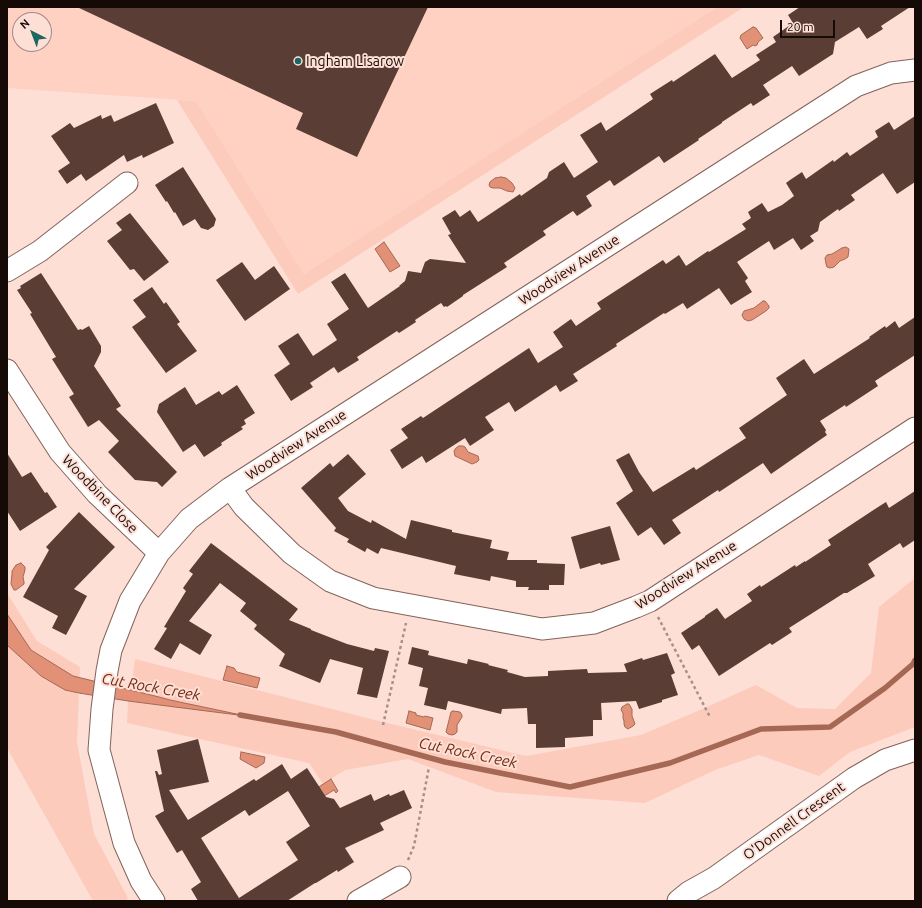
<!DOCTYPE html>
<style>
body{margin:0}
#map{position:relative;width:922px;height:908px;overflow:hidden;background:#fddfd6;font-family:Ubuntu,sans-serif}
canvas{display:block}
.frame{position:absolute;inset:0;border:8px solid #160a07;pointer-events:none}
.north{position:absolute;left:12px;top:12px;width:40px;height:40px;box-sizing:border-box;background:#fddfd6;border:1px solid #a18a83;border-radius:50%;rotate:318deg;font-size:11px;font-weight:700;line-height:16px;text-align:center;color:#160a07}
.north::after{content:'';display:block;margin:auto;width:14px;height:18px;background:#1b6762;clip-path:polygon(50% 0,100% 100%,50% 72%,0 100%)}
.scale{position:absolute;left:780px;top:20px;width:55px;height:18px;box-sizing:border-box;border:2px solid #160a07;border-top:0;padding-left:5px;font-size:12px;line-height:14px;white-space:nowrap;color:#160a07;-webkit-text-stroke:3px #fddfd6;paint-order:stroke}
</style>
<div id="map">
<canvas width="922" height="908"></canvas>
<div class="frame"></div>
<div class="north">N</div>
<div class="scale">20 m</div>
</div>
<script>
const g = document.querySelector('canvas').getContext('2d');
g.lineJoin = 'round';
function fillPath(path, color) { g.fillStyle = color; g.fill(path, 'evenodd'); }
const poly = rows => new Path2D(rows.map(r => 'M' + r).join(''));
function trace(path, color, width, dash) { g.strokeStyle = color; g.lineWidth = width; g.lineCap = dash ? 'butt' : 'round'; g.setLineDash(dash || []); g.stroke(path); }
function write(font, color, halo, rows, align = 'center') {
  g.font = font + ' Ubuntu,sans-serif'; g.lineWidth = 4; g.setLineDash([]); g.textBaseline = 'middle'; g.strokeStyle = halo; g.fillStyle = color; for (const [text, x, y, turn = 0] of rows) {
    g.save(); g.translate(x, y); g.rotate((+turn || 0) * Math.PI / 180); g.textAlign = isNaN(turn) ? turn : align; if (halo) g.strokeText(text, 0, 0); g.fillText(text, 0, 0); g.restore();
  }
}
fillPath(poly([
 [7,7,717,7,304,274,196,101,7,88],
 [20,20,44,20,44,44,20,44]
]), '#fed1c3');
fillPath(poly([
 [717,7,744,7,298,294,177,100,196,101,304,274],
 [915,578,915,727,850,752,819,776,759,755,715,770,645,803,496,792,408,759,345,770,323,784,309,763,127,723,128,701,237,714,170,700,159,697,131,690,135,659,379,721,526,756,641,735,700,710,756,685,797,708,835,709,871,673,879,607],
 [7,593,37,641,80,667,77,742,94,834,128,898,125,901,93,901,7,748]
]), '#fdcbbc');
const water = poly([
 [753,27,756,28,763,38,758,42,757,45,755,46,753,45,747,49,740,38,741,35,753,27],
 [501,177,506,178,512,183,515,188,513,192,507,191,500,188,493,188,490,187,489,185,490,182,495,178,501,177],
 [384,242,400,266,390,272,375,249,384,242],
 [842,248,846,247,849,249,848,257,845,259,840,261,834,267,830,268,827,267,826,264,825,258,827,255,832,254,842,248],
 [763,301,765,301,769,306,769,308,766,311,752,320,748,321,744,319,742,315,744,311,754,308,763,301],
 [459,446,463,446,465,447,468,452,478,456,479,460,477,462,472,464,455,456,454,451,456,448,459,446],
 [21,563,25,567,25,570,23,577,24,582,24,584,16,590,14,590,11,584,12,574,12,571,16,565,21,563],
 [7,614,31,650,73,676,159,697,170,700,246,716,128,701,79,693,65,690,41,676,7,645,7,614],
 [227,666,234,668,237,672,260,678,257,688,223,680,227,666],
 [627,704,629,704,632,709,632,716,635,724,633,726,628,729,625,727,624,724,624,721,623,718,623,713,621,710,622,707,627,704],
 [409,711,416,713,416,715,424,717,425,716,433,718,430,730,406,723,409,711],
 [453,711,460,712,462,715,462,717,457,725,457,732,455,734,452,735,448,734,446,732,451,712,453,711],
 [241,752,265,757,264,763,256,768,240,759,241,752],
 [331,779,338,791,336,793,334,790,316,801,311,792,331,779]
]);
fillPath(water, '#e29076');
trace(water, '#a56855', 1);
trace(poly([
 [240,715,336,732,445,762,570,787,670,763,761,729,830,727,885,688,913,664,915,660]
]), '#a56855', 5.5);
fillPath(poly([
 [77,7,428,7,357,157,296,129,303,113],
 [800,7,910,7,881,26,883,29,867,39,859,27,835,42,833,54,799,76,792,66,763,85,770,95,753,106,751,103,722,122,722,123,698,139,699,140,664,163,659,156,614,186,610,180,586,196,592,206,577,216,573,211,543,231,546,235,504,263,507,267,463,295,463,296,447,307,446,306,444,307,441,303,415,320,416,322,399,333,397,331,357,357,359,360,338,373,334,367,310,383,313,387,291,401,274,375,290,364,278,346,298,333,313,356,337,340,327,324,349,309,331,282,345,273,368,308,400,286,399,286,405,281,408,271,421,273,425,262,430,259,466,263,448,235,451,234,442,218,455,210,460,217,470,210,478,222,520,194,521,196,547,178,549,172,564,162,574,178,598,162,580,135,601,122,606,131,653,99,650,94,672,80,673,82,715,54,732,78,760,60,756,55,776,42,773,37,793,23,788,15],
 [156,103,174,143,143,158,142,155,127,162,124,155,86,181,81,174,67,184,58,171,70,163,51,136,70,123,74,128,101,115,102,119,111,115,114,122],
 [915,116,915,182,897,194,883,173,851,195,855,200,839,211,838,209,820,222,818,231,810,236,814,241,801,250,793,238,774,250,769,241,737,262,748,278,745,281,752,292,731,305,719,288,687,309,683,303,665,314,664,313,616,344,617,346,573,374,578,381,560,392,556,385,515,412,509,402,485,417,494,430,470,446,465,438,426,463,422,456,402,469,390,450,408,438,401,429,421,416,423,418,529,348,538,363,563,347,553,332,571,319,576,326,601,309,597,303,663,260,666,264,679,255,686,266,708,251,709,252,746,229,742,224,751,218,748,212,762,203,768,212,782,205,794,196,786,183,790,180,802,172,806,179,833,160,834,162,847,152,850,156,878,137,875,131,889,122,894,130],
 [183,167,216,219,214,226,208,230,201,228,195,219,183,226,175,212,174,213,167,201,166,202,155,185],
 [130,213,169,262,144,281,134,269,130,270,107,241,122,230,116,223],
 [242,262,255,280,274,266,290,289,245,321,216,280],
 [41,273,78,330,81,329,82,330,89,326,101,346,101,352,94,366,121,406,116,409,177,472,162,487,157,482,135,480,108,452,119,441,99,420,88,427,69,397,74,394,52,359,56,357,30,314,32,313,17,290,21,288,20,286],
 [152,287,164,304,166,302,180,322,177,324,197,351,166,373,132,327,146,317,133,300],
 [915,317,915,355,875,381,878,386,846,407,845,405,820,421,826,430,825,432,827,435,771,474,763,463,719,492,718,490,672,520,681,533,664,545,651,527,638,536,616,503,633,491,616,460,629,453,639,472,653,492,694,467,696,470,746,438,739,428,787,395,776,378,804,359,814,374,870,338,869,337,885,326,886,328,895,321,899,328],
 [237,385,255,413,244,420,246,424,241,427,243,429,221,443,222,445,204,457,195,444,183,452,157,412,159,404,185,387,196,405,219,391,222,395],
 [7,453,22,477,31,472,45,493,47,492,57,507,20,531,7,511],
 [348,454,366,474,338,498,348,511,371,523,372,520,406,539,411,520,452,530,452,532,492,540,490,548,509,552,507,560,537,560,537,563,565,564,564,585,549,585,549,590,528,590,529,587,516,587,516,581,491,576,490,581,454,574,456,566,381,548,378,554,367,548,365,552,347,542,349,539,334,531,336,528,301,488,330,463,333,467],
 [915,491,915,540,903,548,900,543,868,564,875,576,847,593,844,593,789,628,792,632,772,645,770,643,719,676,699,645,692,650,681,633,705,617,705,616,717,608,725,619,752,601,747,594,760,585,761,587,795,565,796,567,805,561,805,562,831,545,828,540,875,509,886,502,889,508],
 [79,512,115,547,74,589,87,596,66,635,52,628,58,616,23,597,49,550,46,547],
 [610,526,620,560,601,565,600,563,580,569,571,537],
 [211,543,298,609,289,620,311,629,311,630,347,644,374,651,375,648,389,651,377,698,357,694,363,668,330,659,320,683,279,666,285,654,254,629,257,625,240,611,246,603,220,583,189,621,212,635,200,655,180,643,171,659,154,649,167,628,164,627,186,591,183,588,193,574,189,571],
 [412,647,429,651,428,655,467,664,468,659,489,664,488,665,508,670,507,672,525,677,548,676,548,671,567,670,587,669,588,673,627,672,624,664,642,658,643,660,667,653,675,673,671,675,678,695,662,700,662,702,639,709,636,701,601,703,602,720,593,720,593,736,565,738,565,747,536,748,536,724,528,724,527,708,502,709,501,714,448,701,446,710,424,705,428,688,419,686,423,668,408,664],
 [198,739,209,782,169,790,188,820,254,779,256,781,282,764,291,779,307,768,326,797,334,799,340,808,371,794,374,801,389,794,390,796,404,790,412,808,380,823,384,830,345,848,354,862,338,872,337,870,316,883,315,883,287,901,198,901,191,889,201,882,182,850,177,853,155,816,164,811,155,771,157,771,159,775,162,774,157,750],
 [288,791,310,826,286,842,298,860,239,898,201,838,245,810,249,816]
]), '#5a3d34');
const street = poly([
 [7,271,40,251,127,183],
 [7,370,60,452,97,494,159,553],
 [230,488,244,507,292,554,330,581,373,598,542,629,594,623,636,607,650,601,915,428],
 [154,901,141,881,124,843,99,750,102,709,107,671,111,650,130,601,159,553,189,519,230,488,856,86,891,73,915,70],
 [358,901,400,877],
 [678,901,689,892,714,878,854,778,885,760,915,750]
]);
trace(street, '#836359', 23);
trace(poly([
 [658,617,710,717],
 [383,725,406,623],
 [408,860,414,846,429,767]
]), '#a79089', 2.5, [3, 3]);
trace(street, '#fff', 21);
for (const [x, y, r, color] of [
 [298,61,4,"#1b6762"]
]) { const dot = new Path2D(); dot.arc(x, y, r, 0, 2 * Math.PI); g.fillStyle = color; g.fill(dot); trace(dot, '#fddfd6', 1.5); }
write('14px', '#160a07', '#fddfd6', [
 ["Ingham Lisarow",306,61]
], 'left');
write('14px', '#160a07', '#fddfd6', [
 ["Woodview Avenue",569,270,-33],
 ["Woodview Avenue",296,445,-33],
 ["Woodbine Close",100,494,46],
 ["Woodview Avenue",686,575,-32],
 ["O'Donnell Crescent",794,821,-36]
]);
write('italic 15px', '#742b12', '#fddfd6', [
 ["Cut Rock Creek",151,687,10],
 ["Cut Rock Creek",468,753,12]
]);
</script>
